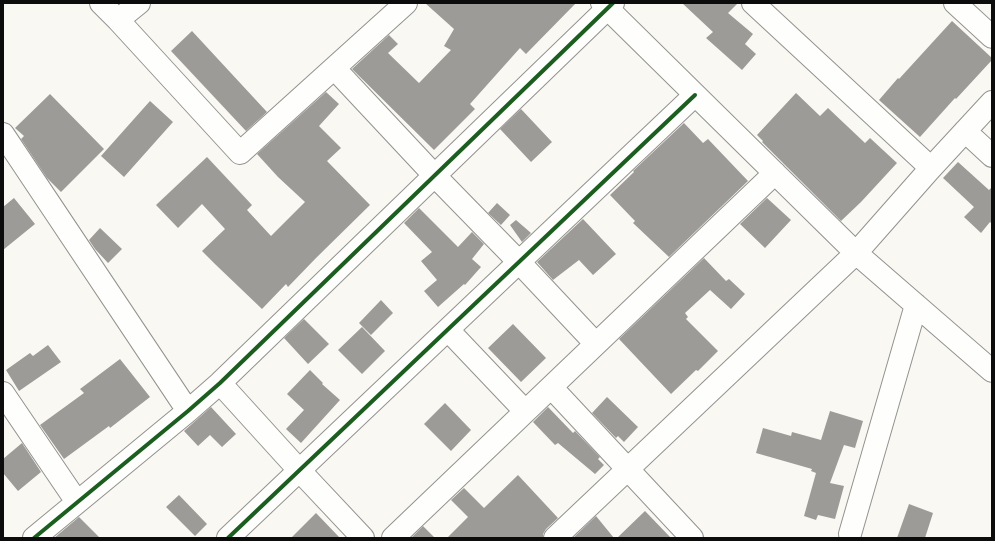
<!DOCTYPE html>
<style>
body{margin:0}
#map{position:relative;width:995px;height:541px;overflow:hidden;background:#faf8f2;font-family:Literata,serif}
canvas{display:block}
.frame{position:absolute;inset:0;border:4px solid #0c0c0c;pointer-events:none}
</style>
<div id="map">
<canvas width="995" height="541"></canvas>
<div class="frame"></div>
</div>
<script>
const g = document.querySelector('canvas').getContext('2d');
g.lineJoin = 'round';
function fillPath(path, color) { g.fillStyle = color; g.fill(path, 'evenodd'); }
const poly = rows => new Path2D(rows.map(r => 'M' + r).join(''));
function trace(path, color, width, dash) { g.strokeStyle = color; g.lineWidth = width; g.lineCap = dash ? 'butt' : 'round'; g.setLineDash(dash || []); g.stroke(path); }
fillPath(poly([
 [425,3,576,3,526,54,520,48,470,104,475,109,434,150,352,69,389,35,398,44,388,53,419,83,451,50,444,46,454,29],
 [682,3,738,3,728,13,753,34,745,44,756,54,742,70,706,38,713,32],
 [952,21,992,58,992,60,956,99,955,98,920,137,879,100,898,78,899,79],
 [192,31,267,112,246,131,171,51],
 [326,92,339,104,319,126,341,148,327,161,370,205,316,258,288,287,286,284,262,309,216,265,202,251,225,229,202,204,178,228,156,205,207,157,252,205,247,210,271,236,305,202,278,177,257,154],
 [796,93,820,116,828,108,865,143,870,138,897,163,861,202,841,221,762,142,763,141,757,135],
 [50,94,104,149,61,192,47,178,21,139,24,136,15,128],
 [150,101,173,122,124,177,101,156],
 [521,109,552,142,531,162,500,129],
 [684,123,703,143,708,139,748,181,669,257,633,223,635,221,610,195,634,172,633,171],
 [958,162,989,190,992,187,992,224,990,222,981,233,964,217,974,207,943,178],
 [14,198,35,224,3,250,3,207],
 [767,198,791,220,765,248,740,224],
 [497,203,510,215,501,225,488,213],
 [419,208,458,247,472,232,484,244,472,259,481,267,465,285,464,284,438,307,424,291,437,280,421,261,432,252,404,223],
 [583,219,616,254,593,275,579,260,553,280,537,262],
 [516,220,531,233,522,242,510,225],
 [100,228,122,249,108,263,95,249,89,240],
 [704,258,726,281,729,279,745,294,731,309,710,290,685,313,688,317,686,319,718,351,698,371,696,370,671,394,619,339],
 [381,300,393,313,371,335,359,323],
 [304,319,329,344,308,364,284,338],
 [513,324,546,358,521,382,488,348],
 [362,327,385,351,362,374,338,350],
 [48,345,61,362,19,391,6,370,30,353,33,356],
 [120,359,150,397,110,428,109,426,64,459,40,425,84,393,80,389],
 [310,370,323,383,322,384,340,400,301,443,286,429,304,410,287,394],
 [607,397,638,427,624,442,618,436,616,438,592,413],
 [445,403,471,430,451,451,424,424],
 [211,407,236,434,222,447,210,435,198,446,184,431],
 [548,407,573,433,575,431,600,457,598,459,604,465,595,474,558,443,555,445,533,422],
 [830,411,863,421,855,448,844,445,830,483,844,486,835,519,818,515,816,520,804,516,816,473,811,471,812,469,756,453,763,428,791,436,792,432,821,440],
 [22,443,41,472,18,491,3,473,3,459],
 [518,475,558,518,546,529,543,534,543,538,447,538,468,517,451,500,464,488,484,508],
 [179,495,207,524,195,536,166,507],
 [909,504,933,513,925,538,897,538],
 [645,511,671,538,617,538],
 [316,513,340,538,291,538],
 [596,516,614,538,573,538],
 [79,517,100,538,54,538],
 [423,526,435,538,411,538]
]), '#9d9b97');
const minor = poly([
 [101,3,118,20,240,153,406,3],
 [602,3,856,253,992,371],
 [753,3,931,168],
 [955,3,992,37],
 [118,20,139,3],
 [334,68,435,176,519,262,596,344],
 [965,131,992,156],
 [3,134,188,411],
 [448,330,525,411],
 [220,383,299,470,363,538],
 [551,387,692,538],
 [3,393,77,502],
 [850,534,916,305],
 [34,538,188,411,220,383,613,3],
 [228,538,695,95],
 [393,538,775,173],
 [555,538,856,253,931,168,992,102]
]);
trace(minor, '#939290', 24);
trace(minor, '#fefefd', 22);
trace(poly([
 [34,538,188,411,220,383,613,3],
 [228,538,695,95]
]), '#1b5e20', 4);
</script>
